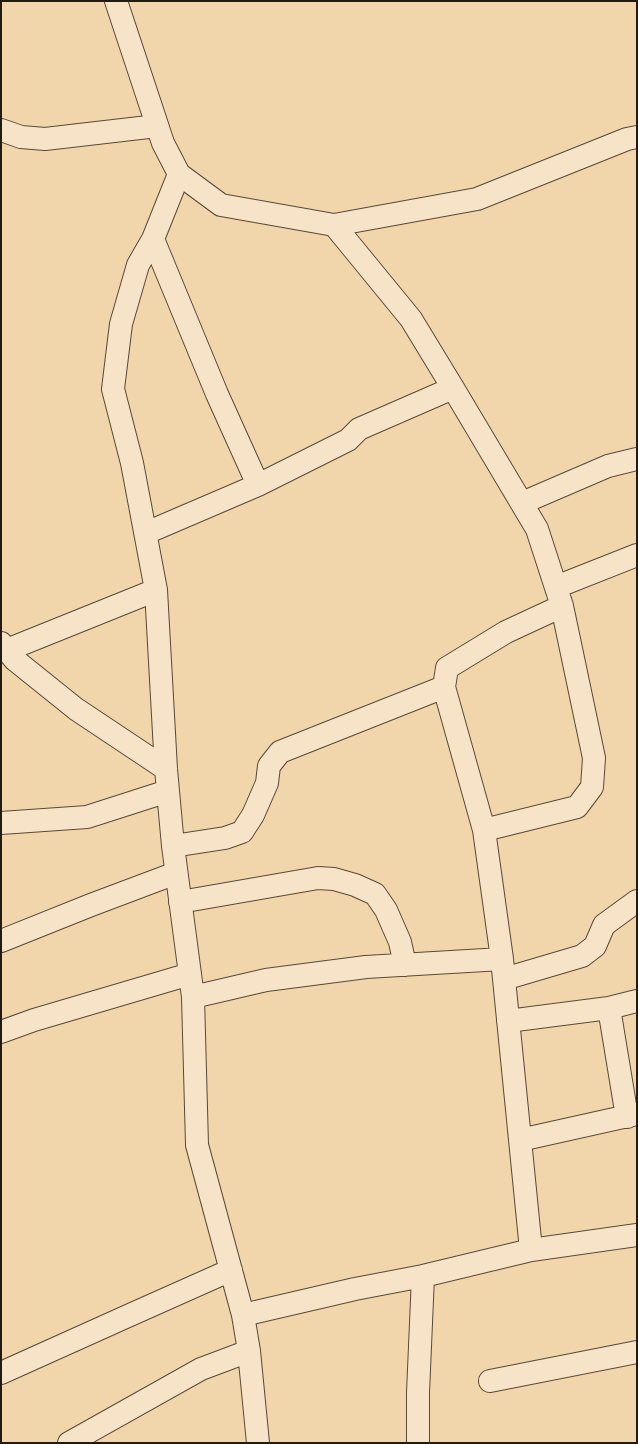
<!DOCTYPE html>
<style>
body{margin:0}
#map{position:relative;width:638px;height:1444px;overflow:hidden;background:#f2d6ab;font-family:Alegreya,serif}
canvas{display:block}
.frame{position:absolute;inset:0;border:2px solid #231a12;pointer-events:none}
</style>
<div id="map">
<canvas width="638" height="1444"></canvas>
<div class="frame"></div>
</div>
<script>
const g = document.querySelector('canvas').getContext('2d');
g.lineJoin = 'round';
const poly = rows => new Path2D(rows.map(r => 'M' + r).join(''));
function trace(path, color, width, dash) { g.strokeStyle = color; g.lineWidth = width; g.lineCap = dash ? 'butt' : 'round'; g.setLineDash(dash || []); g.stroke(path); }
const minor = poly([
 [116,1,163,143,179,174,221,205,334,225,477,199,627,139,637,137],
 [1,130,21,137,45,139,157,126],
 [179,174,153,239,138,265,121,324,113,389,132,463,156,590,166,769,173,846,193,997,197,1145,243,1315,249,1351,258,1443],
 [334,225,411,319,453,388,537,529,562,606,594,758,592,787,577,807,484,830],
 [153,239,217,394,258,485],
 [522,503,608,466,637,459],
 [146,533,258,485,348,440,359,429,453,388],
 [556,587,637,555],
 [1,643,15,660,76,709,166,769],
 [7,650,156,590],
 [1,823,87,817,168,791],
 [173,846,225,838,242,832,253,815,267,783,269,766,280,752,444,687],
 [180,902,318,878,334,879,355,885,375,894,386,910,400,942,405,965],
 [1,941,91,905,176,873],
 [504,979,582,956,595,946,604,925,637,901],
 [193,997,266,980,366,967,502,959],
 [609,1008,627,1117],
 [508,1021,609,1008,637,1001],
 [1,1032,34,1020,190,974],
 [520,1140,637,1114],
 [531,1250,502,959,484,830,444,687,447,668,506,632,562,606],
 [243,1315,355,1289,423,1276,531,1250,637,1235],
 [1,1373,130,1315,231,1270],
 [490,1381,637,1352],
 [69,1443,201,1369,249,1351],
 [418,1443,418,1393,423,1276]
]);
trace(minor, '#574938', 24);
trace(minor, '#f7e4c8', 22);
</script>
